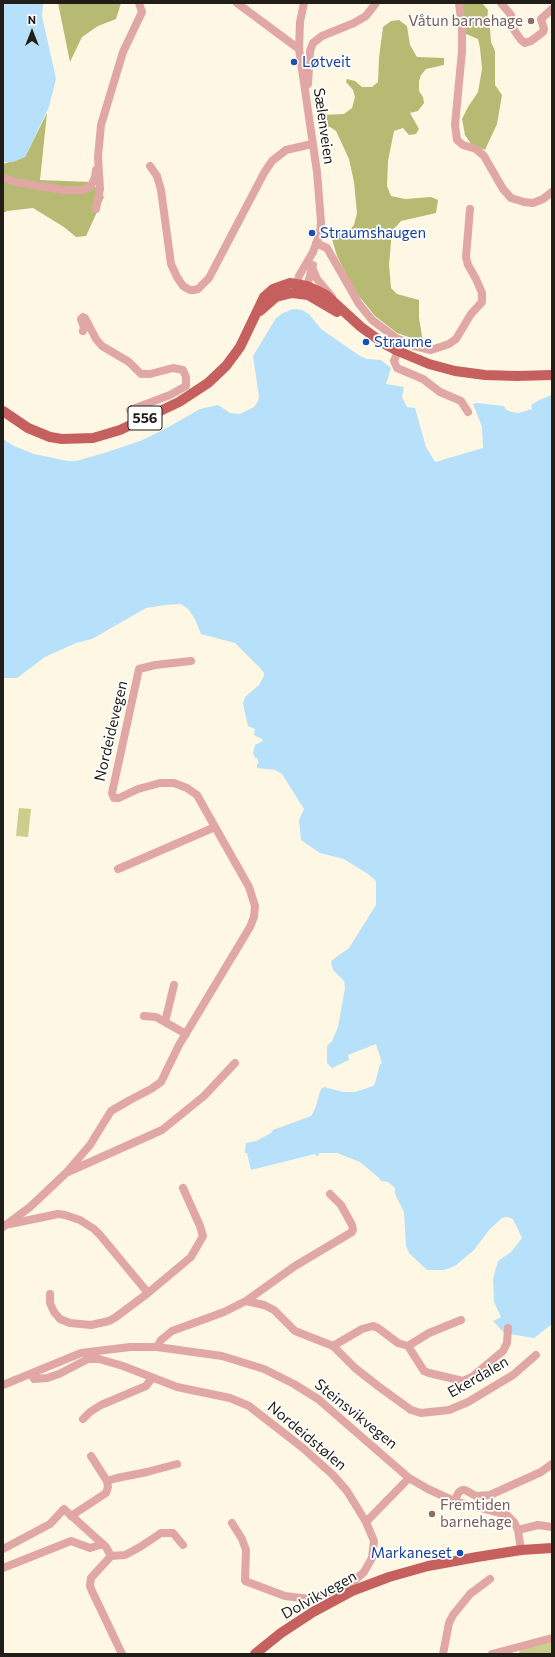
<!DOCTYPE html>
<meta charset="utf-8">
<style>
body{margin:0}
#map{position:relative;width:555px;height:1657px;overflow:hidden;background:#fef7e3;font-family:Commissioner,sans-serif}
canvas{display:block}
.frame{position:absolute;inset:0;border:4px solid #211e17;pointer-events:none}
.north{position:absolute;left:12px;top:12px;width:40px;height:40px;-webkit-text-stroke:3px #fff;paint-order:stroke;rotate:0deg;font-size:11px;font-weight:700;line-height:16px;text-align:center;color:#211e17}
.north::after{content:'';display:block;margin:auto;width:14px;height:18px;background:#211e17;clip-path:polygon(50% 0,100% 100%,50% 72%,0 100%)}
</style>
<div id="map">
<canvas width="555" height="1657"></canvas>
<div class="frame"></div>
<div class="north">N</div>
</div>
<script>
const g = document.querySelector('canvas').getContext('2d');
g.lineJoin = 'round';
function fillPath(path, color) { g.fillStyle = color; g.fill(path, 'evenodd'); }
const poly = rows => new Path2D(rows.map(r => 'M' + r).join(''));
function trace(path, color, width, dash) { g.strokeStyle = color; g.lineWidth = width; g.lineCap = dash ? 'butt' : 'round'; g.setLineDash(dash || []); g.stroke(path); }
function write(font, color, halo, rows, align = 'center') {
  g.font = font + ' Commissioner,sans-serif'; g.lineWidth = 3.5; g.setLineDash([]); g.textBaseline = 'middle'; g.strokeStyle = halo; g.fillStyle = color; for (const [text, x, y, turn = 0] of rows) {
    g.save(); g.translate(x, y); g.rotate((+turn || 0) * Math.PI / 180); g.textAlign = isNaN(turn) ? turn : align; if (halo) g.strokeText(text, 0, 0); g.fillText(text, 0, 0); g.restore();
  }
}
fillPath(poly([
 [19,808,31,809,28,837,16,836],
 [552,1641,552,1654,520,1654,519,1651,522,1649]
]), '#cccf8c');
fillPath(poly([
 [58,3,121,3,116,19,98,26,82,37,70,62],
 [461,3,482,3,488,10,487,20,490,28,491,42,495,51,495,85,502,95,497,124,485,150,471,144,465,135,462,119,468,107,478,92,482,69,480,48,478,39,466,34],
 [399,20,407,26,410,45,417,57,444,58,444,65,426,69,421,75,419,81,419,91,423,97,424,103,418,111,410,113,419,129,416,134,409,135,403,128,394,131,388,161,387,186,391,196,405,199,431,197,438,200,436,213,401,221,392,231,389,265,391,288,397,294,419,300,419,318,423,342,397,333,375,316,354,290,337,256,331,236,331,231,349,231,354,225,357,213,354,182,349,159,336,131,330,127,322,125,319,118,322,115,344,114,352,108,355,97,353,90,346,82,347,79,355,81,362,87,372,87,378,82,379,58,383,27,391,21],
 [47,113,40,180,91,182,104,197,86,236,76,237,64,227,33,208,7,211,3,213,3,164,25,157]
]), '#b7ba73');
fillPath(poly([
 [3,3,43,3,42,16,56,79,49,107,25,157,13,162,3,162],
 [293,309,302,310,309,314,321,329,360,356,367,359,381,360,391,368,386,384,404,387,402,397,407,407,415,408,426,447,435,462,483,448,482,427,473,404,477,403,504,406,506,410,512,412,518,413,532,409,531,405,539,400,552,395,552,1324,534,1338,504,1333,493,1321,501,1317,494,1302,493,1279,498,1261,511,1252,522,1238,513,1219,507,1217,502,1218,489,1230,474,1250,455,1266,444,1270,427,1270,409,1253,406,1246,404,1212,395,1194,395,1188,388,1182,381,1181,378,1177,360,1162,337,1153,319,1153,319,1155,316,1156,315,1154,251,1170,247,1153,245,1153,245,1150,246,1143,256,1141,271,1133,273,1130,311,1116,315,1109,321,1089,324,1087,343,1092,355,1092,373,1086,375,1083,380,1064,382,1063,376,1044,348,1055,349,1060,332,1068,327,1063,327,1046,332,1041,338,1027,345,988,344,981,333,970,331,961,349,948,376,905,376,881,368,874,344,859,320,853,301,840,299,820,304,809,282,774,275,770,257,768,257,764,259,763,257,758,255,758,253,753,255,745,263,741,262,739,254,735,255,729,248,726,243,704,245,697,259,685,264,676,264,673,261,669,235,643,201,634,195,619,188,609,181,604,165,605,146,608,92,639,76,643,45,657,17,678,3,678,3,439,14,446,34,454,68,461,76,461,104,453,140,441,163,430,200,409,218,405,230,413,240,414,254,407,258,401,259,397,253,356,276,318,283,313]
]), '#b7e0fa');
trace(poly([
 [237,3,299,49],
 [459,3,462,28,462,51,455,125,457,140,463,145,476,149,484,156,503,189,511,198,524,202,533,203,543,199,552,192],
 [501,3,511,15,514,30,521,40,525,43,531,41,543,32,544,29,541,19,552,9],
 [308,84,310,51,313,43,322,36,354,23,366,16,376,3],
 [150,166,157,176,161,190,171,264,177,277,183,286,190,290,194,290,198,289,209,278,264,173,272,161,286,150,312,144],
 [3,178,16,182,38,186,64,190,83,190,91,186,95,177,96,170],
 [96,209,100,189,98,157,101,125,123,52,142,12,139,3],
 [316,243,327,248,359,304,372,320,396,338,414,346,431,350,449,344,456,339,471,314,482,302,482,293,476,279,468,265,466,257,470,209],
 [312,267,317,279,332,297],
 [300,289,297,284,299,276,313,252,320,233,321,222,317,172,299,49,300,22,304,3],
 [304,290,307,286,313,265],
 [83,331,84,327,81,319,83,317,85,318,96,339,102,346,129,362,141,374,150,374,173,368,183,370,186,377,186,386,170,395,130,410,137,422],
 [398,351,394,361,397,368,423,379,440,392,461,401,468,412],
 [118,869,215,827],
 [144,1016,156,1017,186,1034],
 [165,1022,174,985],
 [68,1172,162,1130,204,1096,235,1063],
 [10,1224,58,1214,65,1215,80,1220,94,1229,100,1235,148,1293,191,1257,203,1236,200,1226,183,1188],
 [3,1227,30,1207,66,1173,90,1145,111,1111,130,1100,151,1089,161,1082,179,1045,250,927,254,917,255,906,249,887,197,795,187,788,174,783,160,783,138,789,119,798,114,798,112,793,139,669,155,665,191,661],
 [50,1294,50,1303,54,1312,60,1319,70,1323,91,1325,109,1321,116,1317,148,1293],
 [246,1301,295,1266,352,1232,353,1230,352,1225,341,1205,330,1194],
 [333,1346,362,1329,373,1326,378,1328,398,1343,408,1346,424,1371,429,1373,463,1381,472,1377,503,1351,507,1343,508,1328],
 [408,1346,429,1333,461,1320],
 [157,1347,161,1340,172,1331,224,1312,246,1301,264,1305,274,1310,295,1331,333,1346,355,1368,378,1386,411,1410,421,1413,449,1410,468,1402,513,1375,536,1355],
 [31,1374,34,1379,47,1378,59,1374,88,1359,99,1359,123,1366,177,1387,230,1398,249,1406,303,1448,333,1475,347,1491,366,1522,374,1541,372,1558,364,1572,353,1582,334,1590,310,1599,285,1596,245,1581,246,1550,242,1539,232,1523],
 [3,1385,81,1353,130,1347,157,1347,222,1356,264,1369,294,1384,318,1399,409,1478,428,1489,454,1501,507,1515,514,1522,518,1530,521,1550],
 [83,1419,90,1412,101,1405,146,1386,152,1378],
 [91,1456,107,1481],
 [454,1501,459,1492,462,1490,465,1490,476,1496,490,1495,541,1472,552,1464],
 [71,1516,106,1493,108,1487,107,1481,117,1478,147,1472,177,1464],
 [366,1522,409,1478],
 [518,1530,538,1525,552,1527],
 [3,1549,50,1524,64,1509,106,1547,111,1556],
 [3,1568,71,1541,90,1548,103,1544],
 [122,1654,92,1591,90,1586,91,1578,111,1556,125,1555,140,1547,161,1533,173,1533,183,1545],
 [443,1654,449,1623,453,1615,470,1594,490,1579],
 [492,1654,552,1638]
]), '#e1a7a4', 8);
trace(poly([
 [260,311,276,297,292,293,308,295,337,312],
 [3,411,28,428,50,437,62,439,93,438,120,430,179,402,208,383,226,366,240,347,264,297,273,289,290,283,307,286,316,290,326,295,361,327,383,343,398,351,429,364,455,371,485,375,517,376,552,375],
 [255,1654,281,1633,313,1612,352,1591,389,1577,428,1566,477,1557,521,1550,552,1548]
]), '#c5605f', 10);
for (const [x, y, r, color] of [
 [531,21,4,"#8d6e63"],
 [294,62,4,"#1a4fb4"],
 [312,233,4,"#1a4fb4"],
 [366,342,4,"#1a4fb4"],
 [432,1514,4,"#8d6e63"],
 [460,1553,4,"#1a4fb4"]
]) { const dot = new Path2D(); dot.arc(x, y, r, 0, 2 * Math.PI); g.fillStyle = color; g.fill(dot); trace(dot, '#fff', 1.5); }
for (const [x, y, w] of [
 [145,418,34]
]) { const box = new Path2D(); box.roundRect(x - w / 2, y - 12, w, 24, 3); g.fillStyle = '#fff'; g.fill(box); trace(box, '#211e17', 1); }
write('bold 14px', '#211e17', null, [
 ["556",145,418]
]);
write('15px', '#785e54', '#fff', [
 ["Våtun barnehage",523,21],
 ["Fremtiden",440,1505,"left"],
 ["barnehage",440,1522,"left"]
], 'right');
write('15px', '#164399', '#fff', [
 ["Løtveit",302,62],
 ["Straumshaugen",320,233],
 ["Straume",374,342],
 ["Markaneset",452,1553,"right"]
], 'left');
write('15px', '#211e17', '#fff', [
 ["Sælenveien",324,126,82],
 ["Nordeidevegen",111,731,-77],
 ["Ekerdalen",478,1377,-30],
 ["Steinsvikvegen",356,1414,39],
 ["Nordeidstølen",307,1436,40],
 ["Dolvikvegen",319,1595,-29]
]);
</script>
